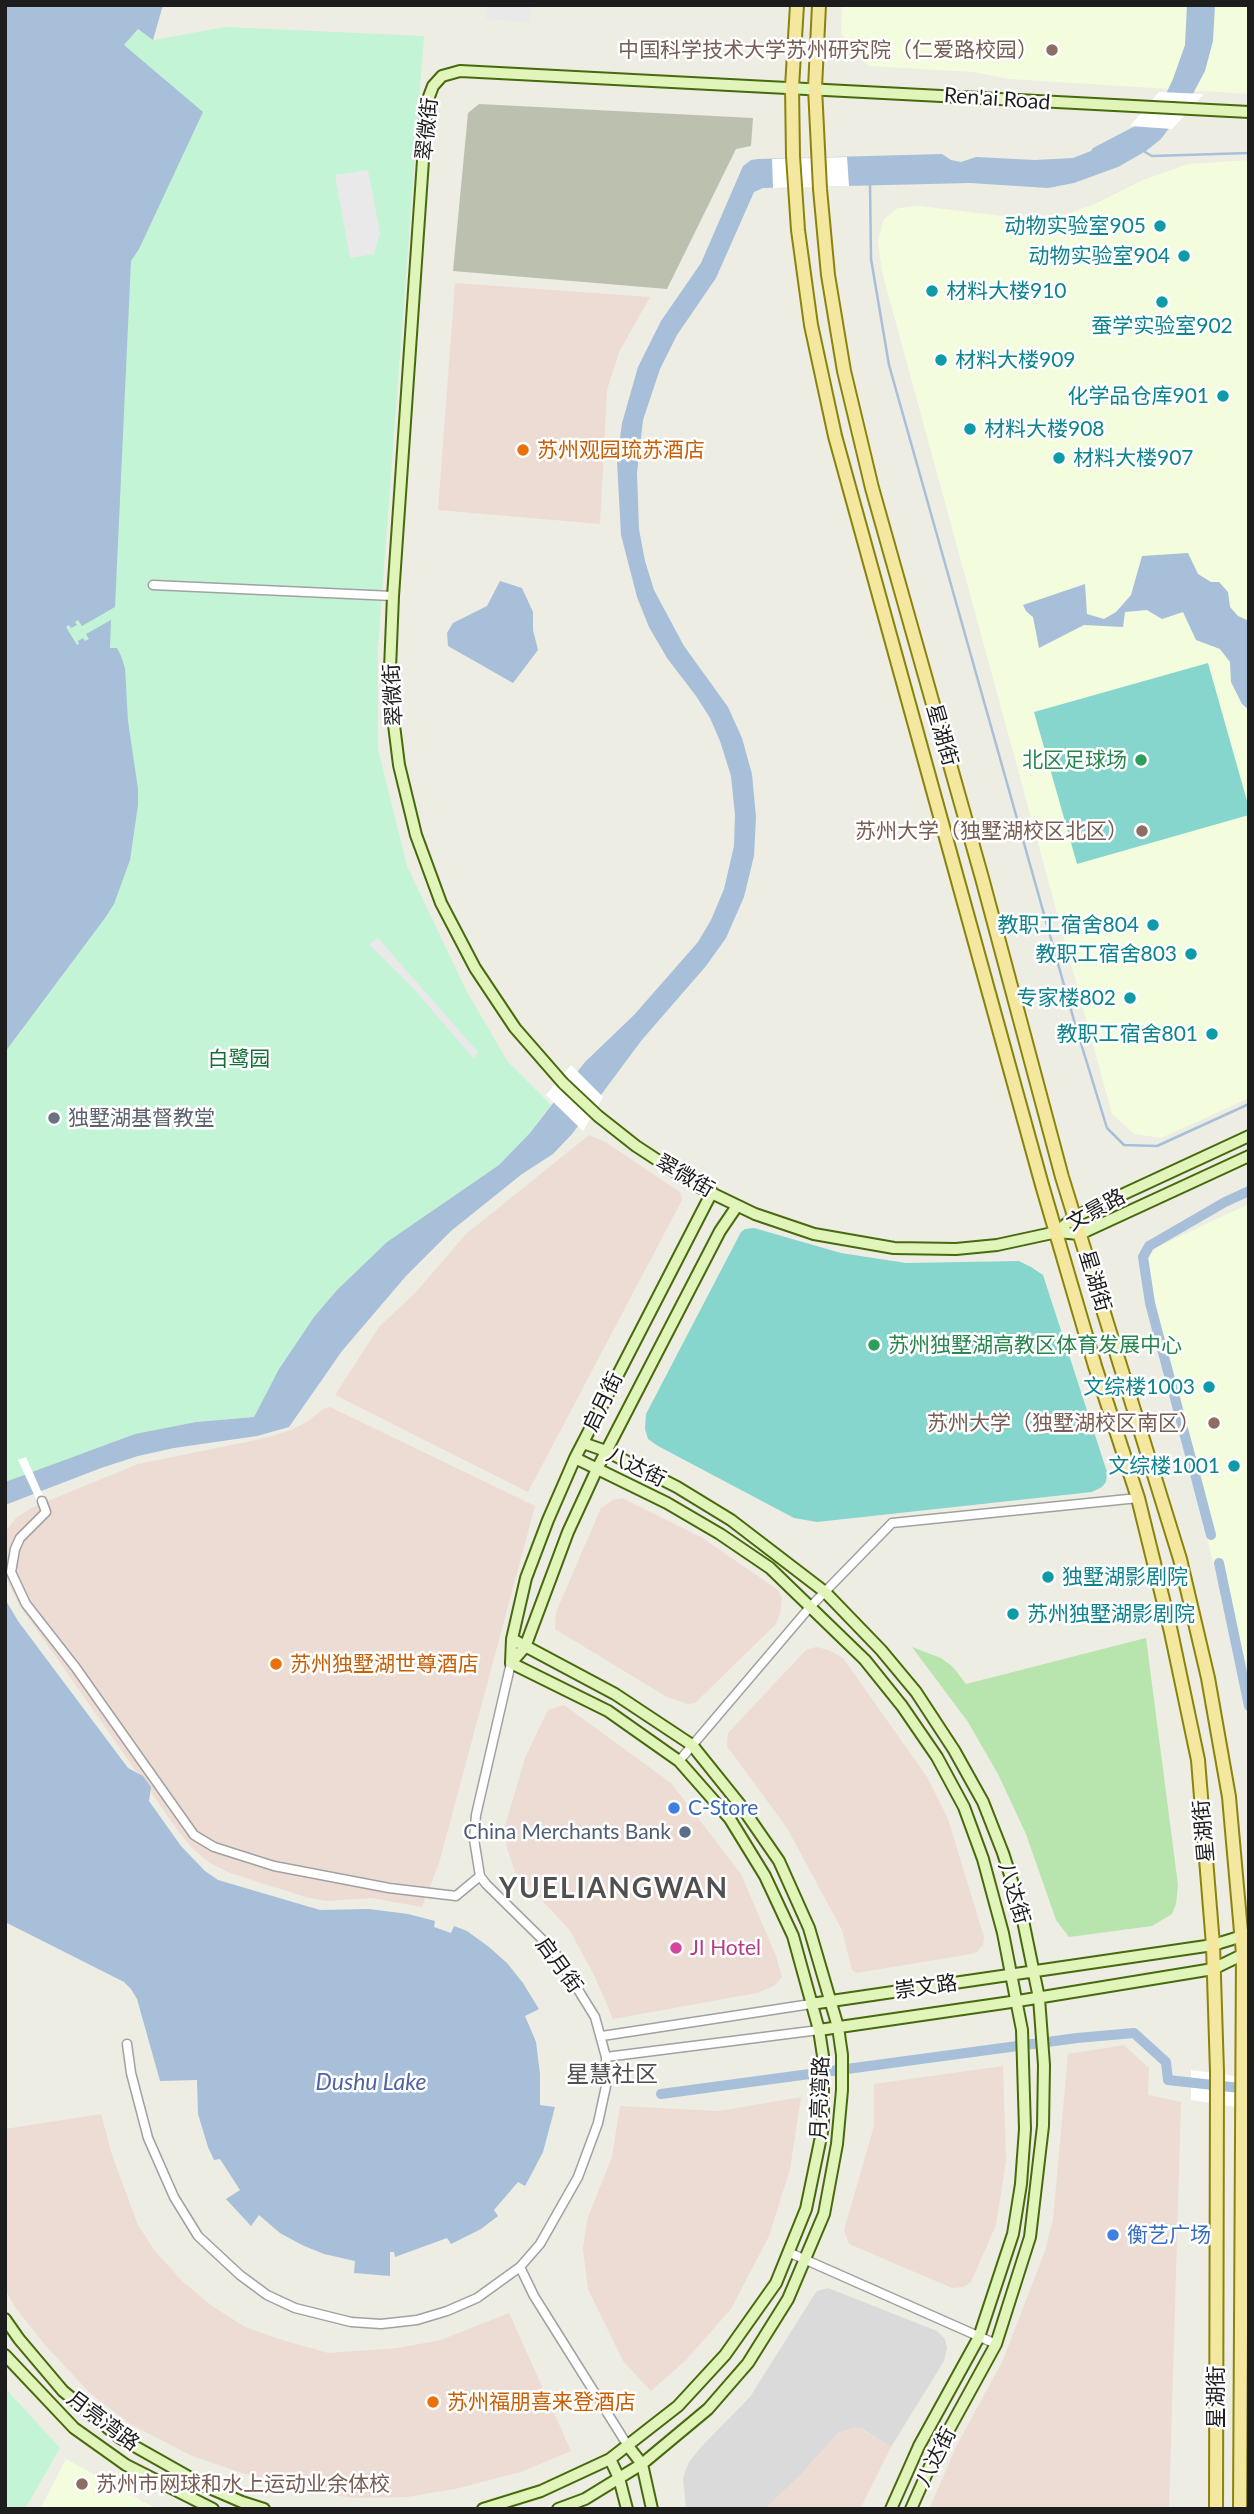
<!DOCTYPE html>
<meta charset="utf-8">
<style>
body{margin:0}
#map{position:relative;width:1254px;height:2514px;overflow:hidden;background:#edede3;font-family:Lato,sans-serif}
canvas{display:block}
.frame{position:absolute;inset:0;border:7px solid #1d1d1d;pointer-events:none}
</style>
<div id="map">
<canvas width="1254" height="2514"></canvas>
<div class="frame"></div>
</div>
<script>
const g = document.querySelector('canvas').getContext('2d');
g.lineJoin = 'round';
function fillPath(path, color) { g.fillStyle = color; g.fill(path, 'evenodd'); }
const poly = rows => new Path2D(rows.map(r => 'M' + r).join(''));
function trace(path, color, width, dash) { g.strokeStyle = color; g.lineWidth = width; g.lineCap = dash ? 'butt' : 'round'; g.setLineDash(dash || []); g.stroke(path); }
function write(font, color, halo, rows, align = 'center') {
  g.font = font + ' Lato,"Noto Sans SC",sans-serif'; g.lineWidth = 5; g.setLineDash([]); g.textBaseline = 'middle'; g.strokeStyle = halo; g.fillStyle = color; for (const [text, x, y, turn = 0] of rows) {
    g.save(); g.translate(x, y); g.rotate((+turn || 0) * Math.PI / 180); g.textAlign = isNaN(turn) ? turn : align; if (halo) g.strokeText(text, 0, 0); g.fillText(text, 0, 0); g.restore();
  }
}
fillPath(poly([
 [828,2288,937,2331,945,2339,947,2348,944,2361,891,2447,861,2428,838,2433,801,2475,765,2509,686,2509,683,2478,689,2462,701,2447,750,2397,814,2295,817,2291]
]), '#dbdada');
fillPath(poly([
 [455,283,650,297,619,352,607,390,600,524,438,510],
 [589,1135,607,1143,681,1193,682,1200,528,1492,335,1395,379,1327,417,1291,466,1234],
 [330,1407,535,1506,439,1863,422,1907,371,1898,328,1901,309,1898,230,1873,210,1863,192,1848,178,1831,18,1603,5,1575,5,1532,16,1518,31,1508,138,1464,261,1439,291,1430,307,1422,323,1409],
 [622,1498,701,1537,778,1590,782,1598,780,1614,776,1624,695,1703,688,1704,667,1697,555,1629,556,1612,601,1508,613,1500],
 [816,1647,828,1650,843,1658,927,1777,948,1819,984,1937,983,1945,977,1952,971,1954,856,1973,852,1970,842,1930,787,1828,727,1746,728,1733,806,1650],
 [564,1705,671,1783,741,1874,776,1956,782,1977,774,1986,757,1993,613,2019,595,1977,569,1929,515,1872,507,1848,505,1826,525,1758,548,1710],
 [1124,2045,1149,2068,1148,2095,1181,2102,1169,2509,929,2509,956,2447,1003,2360,1045,2251,1053,2219,1068,2054],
 [1003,2066,1006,2161,996,2225,971,2282,964,2287,952,2288,849,2244,844,2230,874,2126,874,2084],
 [801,2097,790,2169,769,2236,731,2309,686,2360,651,2391,623,2361,588,2289,583,2248,587,2220,612,2157,620,2106,719,2111],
 [101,2114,112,2155,138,2225,155,2251,182,2281,212,2306,245,2327,279,2339,328,2353,398,2348,441,2340,509,2313,571,2451,521,2472,455,2489,407,2497,353,2498,300,2490,239,2472,190,2455,130,2424,90,2393,45,2345,15,2307,5,2289,5,2129],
 [854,2427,860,2428,891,2447,860,2509,765,2509,801,2475,838,2433]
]), '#eddcd3');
fillPath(poly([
 [842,5,1249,5,1249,94,1009,79,973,72,869,66,841,33],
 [1249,160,1249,1098,1161,1138,1134,1134,1112,1114,882,272,878,241,884,219,898,208,920,206,1002,216,1065,215,1097,203,1143,180,1188,164],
 [1249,1204,1249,1671,1213,1563,1147,1283,1147,1261,1155,1248],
 [66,2459,157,2509,40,2509]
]), '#f3fcdd');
fillPath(poly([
 [479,104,753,118,751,146,736,149,667,289,453,271,468,113]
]), '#bcc1af');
fillPath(poly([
 [1146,1638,1178,1885,1176,1904,1172,1914,1152,1926,1069,1937,1056,1920,1026,1834,998,1774,968,1722,912,1647,941,1658,953,1667,966,1684]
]), '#b8e4ad');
fillPath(poly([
 [225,27,424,36,378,647,378,749,407,866,467,992,508,1062,551,1105,530,1133,499,1165,387,1242,337,1290,314,1317,279,1369,254,1417,196,1422,135,1434,5,1482,5,600,58,121,138,29,154,40],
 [5,2388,60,2448,25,2509,5,2509]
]), '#c3f4d5');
fillPath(poly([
 [1208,663,1249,808,1249,815,1077,864,1034,712],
 [754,1228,841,1253,906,1263,1019,1261,1031,1267,1043,1275,1107,1472,1106,1482,1102,1487,1092,1492,817,1522,794,1518,658,1446,648,1439,645,1429,646,1414,741,1232,745,1229]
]), '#87d6ce');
fillPath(poly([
 [487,5,531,5,530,22,486,19],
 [368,170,380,233,374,254,350,258,335,175],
 [378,938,478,1052,474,1059,413,988,369,944]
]), '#e9e9e9');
fillPath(poly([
 [5,5,163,5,153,40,138,29,124,45,203,112,139,249,131,261,115,607,82,626,78,620,75,622,77,625,71,628,69,625,66,627,77,645,79,644,78,641,83,638,85,641,89,639,86,634,111,620,110,648,117,648,121,656,125,668,128,721,138,789,138,805,130,860,114,904,105,918,5,1052],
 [1187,5,1215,5,1213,41,1205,71,1188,103,1161,139,1146,151,1118,167,1074,183,1048,188,970,183,763,188,754,192,716,278,677,335,660,369,643,420,637,473,639,529,645,561,654,590,684,646,728,707,742,738,752,774,756,817,754,856,744,897,726,938,706,966,641,1041,572,1134,553,1154,522,1174,451,1231,406,1276,342,1351,289,1427,257,1436,174,1448,138,1456,101,1468,5,1505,5,1482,135,1434,196,1422,254,1417,279,1369,314,1317,337,1290,387,1242,499,1165,530,1133,585,1062,634,1015,677,966,698,942,711,920,724,889,734,846,735,815,731,776,720,741,710,718,696,696,667,658,649,627,637,597,621,535,617,461,622,423,638,367,661,321,701,263,743,166,751,160,758,159,942,154,951,160,961,162,976,157,1035,160,1073,158,1091,151,1093,148,1137,125,1165,96,1173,79,1185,45],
 [1188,553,1198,574,1211,582,1219,582,1228,592,1230,607,1238,616,1249,621,1249,710,1242,704,1231,682,1230,662,1220,649,1196,640,1183,612,1162,619,1147,610,1125,612,1123,627,1084,625,1039,648,1033,617,1026,611,1023,605,1085,584,1087,614,1104,619,1116,612,1131,595,1142,556],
 [500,581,522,588,533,612,533,630,538,650,513,683,448,646,447,633,453,623,487,606],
 [5,1599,18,1621,128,1768,143,1776,151,1787,149,1801,181,1846,205,1871,218,1880,320,1910,369,1909,408,1914,435,1921,434,1927,451,1933,454,1926,467,1931,489,1947,507,1963,523,1983,539,2009,525,2016,536,2042,540,2074,540,2105,555,2107,543,2152,532,2173,525,2186,518,2182,494,2210,498,2216,481,2229,451,2244,447,2238,395,2257,394,2252,390,2252,390,2276,354,2273,355,2261,324,2254,302,2245,280,2233,259,2215,251,2226,226,2199,240,2190,220,2159,214,2160,208,2147,198,2114,197,2080,160,2081,137,1999,131,1989,124,1982,5,1922]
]), '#a7bfd8');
fillPath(poly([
 [1159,92,1204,94,1172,129,1130,126],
 [847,157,849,186,773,188,772,159],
 [571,1065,603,1097,583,1131,546,1095],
 [26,1457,45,1500,38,1503,18,1460],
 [1191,2070,1249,2078,1249,2109,1191,2100]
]), '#fff');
trace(poly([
 [1145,152,1152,156,1249,153],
 [870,184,871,259,889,365,1075,1024,1107,1128,1124,1145,1157,1146,1249,1104]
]), '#a7bfd8', 2.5);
trace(poly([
 [1211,1535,1150,1303,1143,1257,1149,1246,1225,1202,1249,1191],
 [1219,1563,1249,1706],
 [661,2094,1077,2038,1134,2033,1166,2062,1168,2080,1249,2089]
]), '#a7bfd8', 10);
const street = poly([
 [153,585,393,596],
 [42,1501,46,1512,20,1538,15,1549,11,1572,26,1604,76,1668,194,1835,214,1847,274,1866,389,1888,456,1896,480,1876],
 [679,1761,810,1607,892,1523,1138,1498],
 [602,2036,811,2004],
 [127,2044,131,2073,148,2138,174,2197,198,2236,240,2275,267,2295,295,2308,351,2322,381,2324,417,2320,447,2311,477,2298,520,2267,540,2244,578,2177,598,2123,606,2086,606,2057,595,2017,554,1951,486,1884,480,1876,474,1839,476,1815,511,1663],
 [606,2057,819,2030],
 [788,2252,996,2344],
 [520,2267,534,2296,628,2446]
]);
const secondary = poly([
 [1249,112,460,71,442,76,433,86,427,102,393,596,390,669,393,717,399,765,416,835,441,903,475,968,515,1028,563,1083,598,1116,636,1146,697,1186,755,1214,814,1234,894,1248,956,1249,997,1245,1057,1232,1080,1234,1249,1156],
 [1057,1232,1074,1217,1249,1136],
 [583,1443,606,1451,677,1487,731,1520,825,1592,881,1650,916,1692,954,1750,983,1802,1003,1853,1020,1906,1039,1998,1044,2065,1043,2126,1030,2237,996,2344,935,2455,911,2509],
 [575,1458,667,1503,720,1534,770,1568,865,1660,902,1706,937,1757,964,1807,983,1859,1003,1933,1022,2030,1025,2129,1021,2184,1013,2234,979,2337,919,2446,891,2509],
 [512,1639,615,1694,692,1745,741,1806,779,1861,809,1928,838,2027,842,2055,842,2090,837,2144,824,2214,788,2299,748,2363,708,2409,642,2464,585,2499,558,2509],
 [511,1663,512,1639,526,1578,548,1520,575,1458,712,1192],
 [511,1663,525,1647,568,1532,597,1469,720,1231,737,1206],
 [811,2004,1213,1945,1249,1934],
 [819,2030,1018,2001,1213,1969,1248,1952],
 [5,2319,19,2339,63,2391,120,2438,205,2486,242,2502,264,2509],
 [5,2355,74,2428,126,2465,213,2509],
 [628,2446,642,2464,652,2509],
 [610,2459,619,2478,627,2509],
 [483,2509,541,2491,610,2459,678,2406,725,2355,776,2283,806,2209,823,2127,823,2056,819,2030,793,1936,765,1876,730,1819,679,1761,608,1711,511,1663]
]);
const primary = poly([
 [797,5,792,87,793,156,798,230,811,325,835,436,1042,1185,1095,1366,1138,1498,1171,1632,1198,1760,1213,1945,1217,2072,1216,2509],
 [819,5,815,88,820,189,828,275,844,371,872,488,982,878,1062,1177,1180,1559,1208,1678,1229,1797,1243,1954,1240,2509]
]);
trace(street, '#a1a1a1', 11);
trace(secondary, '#466a0d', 14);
trace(primary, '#8a840c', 16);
trace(street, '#fff', 8);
trace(secondary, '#e1f4ba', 10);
trace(primary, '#f4e8a1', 12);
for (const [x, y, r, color] of [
 [1052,50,7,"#8d6e63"],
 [1160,226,7,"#0f9aa8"],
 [1184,256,7,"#0f9aa8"],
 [932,291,7,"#0f9aa8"],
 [1162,302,7,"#0f9aa8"],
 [941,360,7,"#0f9aa8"],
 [1223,396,7,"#0f9aa8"],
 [970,429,7,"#0f9aa8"],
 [523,450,7,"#e8710a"],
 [1059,458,7,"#0f9aa8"],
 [1141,760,7,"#2e9e5b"],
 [1142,831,7,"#8d6e63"],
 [1153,925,7,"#0f9aa8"],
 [1191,954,7,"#0f9aa8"],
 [1130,998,7,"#0f9aa8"],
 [1212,1034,7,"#0f9aa8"],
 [54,1118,7,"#6b7280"],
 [874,1345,7,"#2e9e5b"],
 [1209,1387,7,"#0f9aa8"],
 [1214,1423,7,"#8d6e63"],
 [1234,1466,7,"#0f9aa8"],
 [1048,1577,7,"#0f9aa8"],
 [1013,1614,7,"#0f9aa8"],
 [276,1664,7,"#e8710a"],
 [674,1808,7,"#3f7fe0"],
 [685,1832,7,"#5c6f8a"],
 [676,1948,7,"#d1479c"],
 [1113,2235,7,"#3f7fe0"],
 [433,2402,7,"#e8710a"],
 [82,2484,7,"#8d6e63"]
]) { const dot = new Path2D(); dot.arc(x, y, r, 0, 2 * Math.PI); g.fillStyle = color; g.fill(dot); trace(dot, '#fff', 2.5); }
write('21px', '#785e54', '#fff', [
 ["中国科学技术大学苏州研究院（仁爱路校园）",1038,50],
 ["苏州大学（独墅湖校区北区）",1128,831],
 ["苏州大学（独墅湖校区南区）",1200,1423],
 ["苏州市网球和水上运动业余体校",96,2484,"left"]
], 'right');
write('21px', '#1d1d1d', '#fff', [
 ["Ren'ai Road",997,99,4],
 ["翠微街",427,129,-84],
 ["翠微街",393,695,-93],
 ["星湖街",942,735,74],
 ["翠微街",685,1176,30],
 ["文景路",1096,1210,-29],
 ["星湖街",1095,1281,73],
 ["启月街",603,1402,-64],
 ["八达街",636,1467,26],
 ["星湖街",1204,1831,-95],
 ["八达街",1014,1893,74],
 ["启月街",559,1965,54],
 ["崇文路",926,1987,-8],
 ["月亮湾路",820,2098,-88],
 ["星湖街",1216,2397,-90],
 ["月亮湾路",103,2421,37],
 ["八达街",936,2457,-63]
]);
write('21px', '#0d838f', '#fff', [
 ["动物实验室905",1146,226],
 ["动物实验室904",1170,256],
 ["材料大楼910",946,291,"left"],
 ["蚕学实验室902",1162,326,"center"],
 ["材料大楼909",955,360,"left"],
 ["化学品仓库901",1209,396],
 ["材料大楼908",984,429,"left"],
 ["材料大楼907",1073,458,"left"],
 ["教职工宿舍804",1139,925],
 ["教职工宿舍803",1177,954],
 ["专家楼802",1116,998],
 ["教职工宿舍801",1198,1034],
 ["文综楼1003",1195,1387],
 ["文综楼1001",1220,1466],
 ["独墅湖影剧院",1062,1577,"left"],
 ["苏州独墅湖影剧院",1027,1614,"left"]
], 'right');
write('21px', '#c56008', '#fff', [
 ["苏州观园琉苏酒店",537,450],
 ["苏州独墅湖世尊酒店",290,1664],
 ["苏州福朋喜来登酒店",447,2402]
], 'left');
write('21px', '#27864d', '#fff', [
 ["北区足球场",1127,760],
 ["苏州独墅湖高教区体育发展中心",888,1345,"left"]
], 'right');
write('21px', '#147136', '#fff', [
 ["白鹭园",239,1059]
]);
write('21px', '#5b616d', '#fff', [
 ["独墅湖基督教堂",68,1118]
], 'left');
write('21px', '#366cbe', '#fff', [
 ["C-Store",688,1808],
 ["衡艺广场",1127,2235]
], 'left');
write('21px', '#4e5e75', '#fff', [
 ["China Merchants Bank",671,1832]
], 'right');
write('21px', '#b23c85', '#fff', [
 ["JI Hotel",690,1948]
], 'left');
write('23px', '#505050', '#fff', [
 ["星慧社区",612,2075]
]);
write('italic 23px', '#5163a4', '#fff', [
 ["Dushu Lake",371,2083]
]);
g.letterSpacing = '2px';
write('bold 28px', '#505050', '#fff', [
 ["YUELIANGWAN",614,1889]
]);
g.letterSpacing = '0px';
</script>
